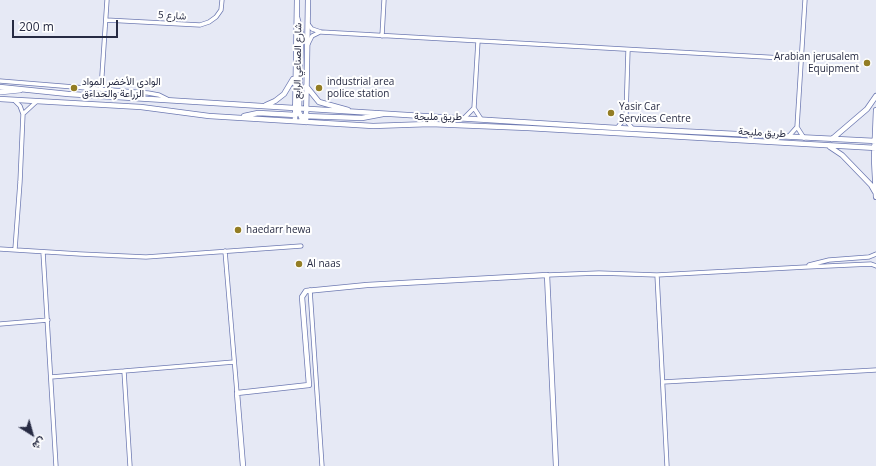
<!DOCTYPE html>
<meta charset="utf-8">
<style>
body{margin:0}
#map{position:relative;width:876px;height:466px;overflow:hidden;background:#e6e9f5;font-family:"Open Sans",Vazirmatn,sans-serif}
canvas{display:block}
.north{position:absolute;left:12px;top:414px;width:40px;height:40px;-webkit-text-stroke:3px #fff;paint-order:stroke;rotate:143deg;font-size:11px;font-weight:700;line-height:16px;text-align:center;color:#272b43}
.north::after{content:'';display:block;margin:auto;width:14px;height:18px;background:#272b43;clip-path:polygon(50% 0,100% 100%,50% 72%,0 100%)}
.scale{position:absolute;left:12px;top:20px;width:106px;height:18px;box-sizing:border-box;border:2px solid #272b43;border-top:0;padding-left:5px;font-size:12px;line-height:14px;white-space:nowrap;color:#272b43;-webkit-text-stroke:3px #fff;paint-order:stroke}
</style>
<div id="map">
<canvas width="876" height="466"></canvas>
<div class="north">ش</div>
<div class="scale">200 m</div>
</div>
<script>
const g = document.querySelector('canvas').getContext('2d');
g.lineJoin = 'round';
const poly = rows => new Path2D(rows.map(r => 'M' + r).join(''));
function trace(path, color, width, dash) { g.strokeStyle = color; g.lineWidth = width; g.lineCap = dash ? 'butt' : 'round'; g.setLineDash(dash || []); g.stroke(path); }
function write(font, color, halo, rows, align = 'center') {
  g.font = font + ' "Open Sans",Vazirmatn,sans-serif'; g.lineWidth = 4; g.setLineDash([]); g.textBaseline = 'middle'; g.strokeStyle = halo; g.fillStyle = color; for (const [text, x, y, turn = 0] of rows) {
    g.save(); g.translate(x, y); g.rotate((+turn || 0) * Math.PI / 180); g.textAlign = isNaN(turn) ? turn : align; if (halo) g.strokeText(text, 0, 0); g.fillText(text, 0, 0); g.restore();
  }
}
const minor = poly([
 [106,20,200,25,209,22,216,17,221,10,222,0],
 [308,24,312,29,321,32,801,59],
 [382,36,384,0],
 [478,41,474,108,481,119],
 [308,44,312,36,320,32],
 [628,50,626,116,628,123,633,129],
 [0,81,148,93,159,95,167,99],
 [101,90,107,0],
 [14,100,20,106,23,114,20,182,15,249],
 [23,114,36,102],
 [464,118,474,108],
 [617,128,626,117],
 [789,136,797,127],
 [804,138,797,127,805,0],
 [0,249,80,254,146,257,301,246],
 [225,251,237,393],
 [43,252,56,466],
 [809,265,829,260,869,257,876,254],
 [547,275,599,273,657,275,806,267,871,264,876,266],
 [657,275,667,466],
 [310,290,322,466],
 [0,324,48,320],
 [124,371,130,466],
 [51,377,234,362],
 [663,382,876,370]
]);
const major = poly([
 [297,17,301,33,299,112,302,119,306,122],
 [306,86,319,102,348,110],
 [0,87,68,94,617,128,876,141],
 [0,99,141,107,209,116,373,126,430,124,528,128,876,148],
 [266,105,275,101,284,94,293,79],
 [876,110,874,159,876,197],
 [244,116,258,113,296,115],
 [303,116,362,118,383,114],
 [295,121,297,0],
 [306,122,308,0],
 [832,139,867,109,876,96],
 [830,147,842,155,871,185,875,192],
 [243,466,237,393,309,385,302,297,306,291,367,285,547,275,556,466]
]);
const highway = poly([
 [0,92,20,90]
]);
trace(minor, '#6e7ab2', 5);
trace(major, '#6e7ab2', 6);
trace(highway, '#6e7ab2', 6);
trace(minor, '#fff', 3.5);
trace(major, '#fff', 4.5);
trace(highway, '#fff', 5);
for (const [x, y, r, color] of [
 [867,63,4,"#937d24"],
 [74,88,4,"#937d24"],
 [319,88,4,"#937d24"],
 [611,113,4,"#937d24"],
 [238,230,4,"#937d24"],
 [299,264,4,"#937d24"]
]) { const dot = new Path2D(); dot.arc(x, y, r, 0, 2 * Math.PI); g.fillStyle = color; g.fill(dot); trace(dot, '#fff', 1.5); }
write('10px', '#272b43', '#fff', [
 ["شارع 5",172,16,3],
 ["شارع الصناعي الرابع",298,61,-89],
 ["طريق مليحة",438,117],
 ["طريق مليحة",762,133,3]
]);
write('10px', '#272b43', '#fff', [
 ["Arabian jerusalem",859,57,"right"],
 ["Equipment",859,69,"right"],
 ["الوادى الأخضر المواد",82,82],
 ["الزراعة والحداءق",82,94],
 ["industrial area",327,82],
 ["police station",327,94],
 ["Yasir Car",619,107],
 ["Services Centre",619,119],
 ["haedarr hewa",246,230],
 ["Al naas",307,264]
], 'left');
</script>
